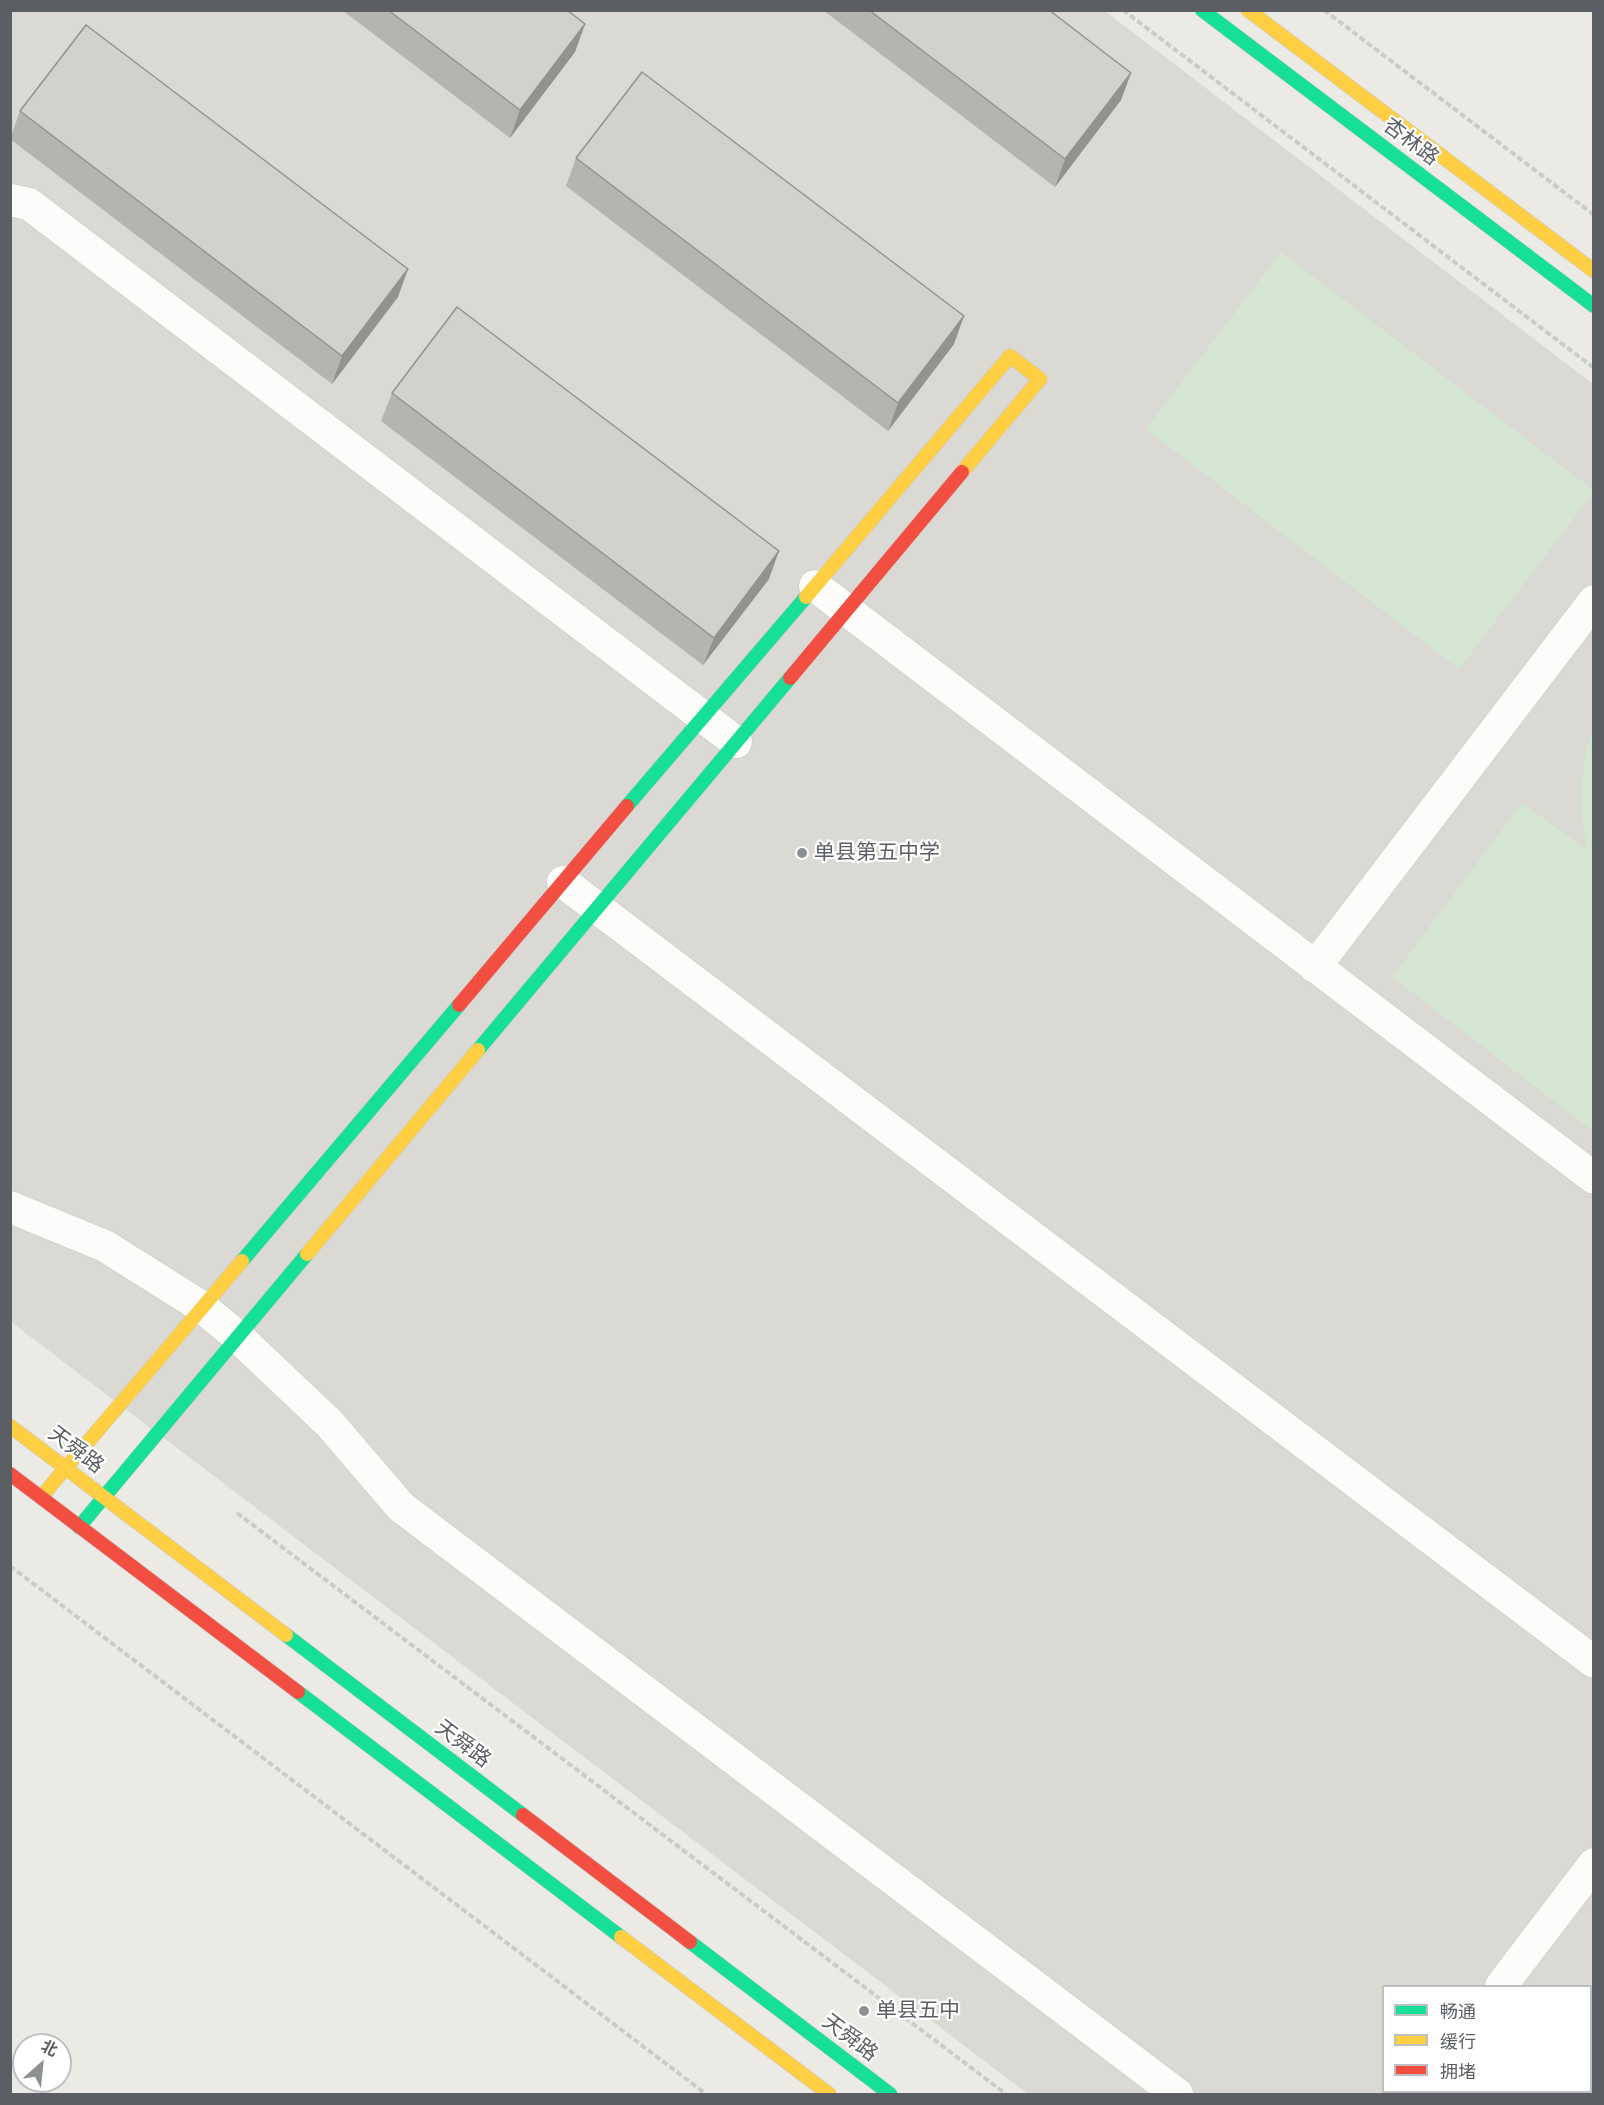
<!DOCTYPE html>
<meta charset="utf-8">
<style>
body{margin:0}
#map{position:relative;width:1604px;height:2105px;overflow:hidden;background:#ebeae5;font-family:"Alegreya Sans","Noto Sans SC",sans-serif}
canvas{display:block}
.frame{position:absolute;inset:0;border:12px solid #5b5f63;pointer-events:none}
.legend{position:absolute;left:1382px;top:1985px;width:210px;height:108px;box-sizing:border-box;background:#fff;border:2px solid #bdbfc1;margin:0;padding:8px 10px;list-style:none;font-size:18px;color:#5b5f63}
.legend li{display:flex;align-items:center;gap:12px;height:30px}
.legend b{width:30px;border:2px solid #bdbfc1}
.north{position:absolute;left:12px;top:2033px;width:60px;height:60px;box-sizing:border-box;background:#fff;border:2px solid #bdbfc1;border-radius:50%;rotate:27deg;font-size:16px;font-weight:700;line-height:24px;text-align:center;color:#5b5f63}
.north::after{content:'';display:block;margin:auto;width:21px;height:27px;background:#8d9090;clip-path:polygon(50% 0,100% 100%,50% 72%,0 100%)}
</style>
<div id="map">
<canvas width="1604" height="2105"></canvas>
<div class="frame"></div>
<ul class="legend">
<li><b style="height:8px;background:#16e098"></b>畅通</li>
<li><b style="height:8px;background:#ffcf43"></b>缓行</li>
<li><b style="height:8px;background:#f24e42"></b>拥堵</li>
</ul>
<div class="north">北</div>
</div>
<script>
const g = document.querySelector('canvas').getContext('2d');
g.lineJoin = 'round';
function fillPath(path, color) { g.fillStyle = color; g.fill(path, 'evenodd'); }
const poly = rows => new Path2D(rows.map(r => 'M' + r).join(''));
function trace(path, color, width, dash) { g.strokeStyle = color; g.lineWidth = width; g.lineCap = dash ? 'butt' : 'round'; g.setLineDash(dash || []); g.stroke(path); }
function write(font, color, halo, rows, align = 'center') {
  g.font = font + ' "Alegreya Sans","Noto Sans SC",sans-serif'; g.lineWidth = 4.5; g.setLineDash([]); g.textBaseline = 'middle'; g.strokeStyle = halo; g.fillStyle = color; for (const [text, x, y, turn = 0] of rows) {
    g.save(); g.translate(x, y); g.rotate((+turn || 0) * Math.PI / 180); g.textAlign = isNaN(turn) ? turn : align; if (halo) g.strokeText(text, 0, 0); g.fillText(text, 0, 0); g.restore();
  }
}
fillPath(poly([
 [10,11,1105,11,1593,384,1593,2009,1591,2013,1590,1986,1384,1986,1384,2092,1527,2092,1524,2094,1028,2094,11,1322]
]), '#dbd9d4');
fillPath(poly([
 [1281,252,1593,490,1593,493,1459,669,1146,429],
 [1593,727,1593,1131,1392,977,1522,803,1587,850,1582,818,1582,783,1586,751]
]), '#d4e6d1');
const street = poly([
 [10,200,29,204,736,742],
 [815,586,1594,1178],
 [563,882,1594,1662],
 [1315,967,1594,601],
 [10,1207,105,1246,202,1307,238,1337,329,1423,401,1507,1177,2094],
 [1501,1986,1594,1864],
 [1419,2094,1422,2092]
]);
const fast = poly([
 [1202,10,1594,306],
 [627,806,806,597],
 [478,1050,790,678],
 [242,1261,459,1005],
 [79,1527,307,1254],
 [286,1635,523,1815],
 [298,1692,621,1937],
 [690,1942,890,2094]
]);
const slow = poly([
 [1248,10,1594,271],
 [806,597,1010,356,1040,379,962,472],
 [307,1254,478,1050],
 [10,1426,286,1635],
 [41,1497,242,1261],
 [621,1937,829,2094]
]);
const jam = poly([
 [790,678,962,472],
 [459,1005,627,806],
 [10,1474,298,1692],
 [523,1815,690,1942]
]);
trace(street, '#c7c7c6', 33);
trace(fast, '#c8c8c7', 15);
trace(slow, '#c8c8c7', 15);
trace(jam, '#c8c8c7', 15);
trace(poly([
 [1123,10,1594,368],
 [1324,10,1594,215],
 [237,1513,1006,2094],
 [10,1566,706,2094],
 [1590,2025,1594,2021],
 [1534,2094,1537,2092]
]), '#c8ccca', 4, [6, 3]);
trace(street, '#fcfcfb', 32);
trace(fast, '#16e098', 14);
trace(slow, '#ffcf43', 14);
trace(jam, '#f24e42', 14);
fillPath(poly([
 [342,10,567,10,585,24,575,52,510,138],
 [823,10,1049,10,1131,73,1121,100,1055,187],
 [20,111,398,297,332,384,10,139],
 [576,158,954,344,888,431,566,186],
 [392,393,769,579,703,665,381,421]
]), '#b4b4b1');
fillPath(poly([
 [585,24,575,52,510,138,520,110],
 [1131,73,1121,100,1055,187,1065,159],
 [408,269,398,297,332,384,342,356],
 [964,316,954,344,888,431,898,403],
 [779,551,769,579,703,665,714,638]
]), '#929290');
const building = poly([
 [388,10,567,10,585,24,520,110,388,10],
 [869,10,1049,10,1131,73,1065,159,869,10],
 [86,25,408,269,342,356,20,111,86,25],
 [642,72,964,316,898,403,576,158,642,72],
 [457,307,779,551,714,638,392,393,457,307]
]);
fillPath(building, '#d1d1ce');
trace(building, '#929290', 1.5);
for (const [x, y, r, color] of [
 [802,853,6,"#8d9090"],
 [864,2011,6,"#8d9090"]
]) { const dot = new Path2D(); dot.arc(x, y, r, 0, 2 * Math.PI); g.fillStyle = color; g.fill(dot); trace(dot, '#fff', 2); }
write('21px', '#5b5f63', '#fff', [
 ["杏林路",1411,142,37],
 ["天舜路",76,1450,37],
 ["天舜路",463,1744,37],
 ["天舜路",850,2038,37]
]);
write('21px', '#5b5f63', '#fff', [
 ["单县第五中学",814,853],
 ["单县五中",876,2011]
], 'left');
</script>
